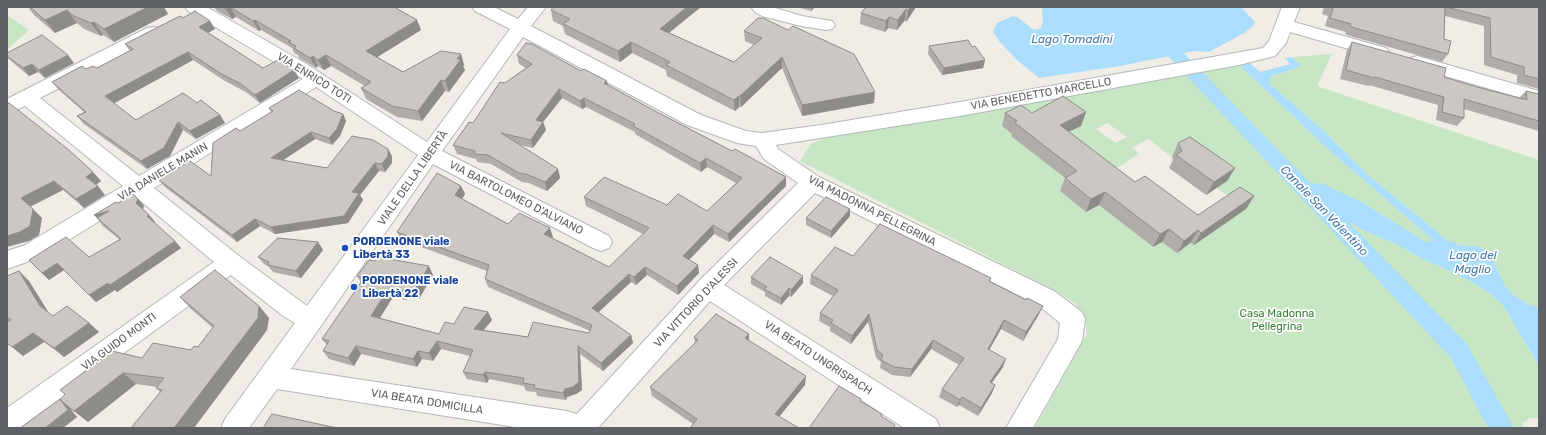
<!DOCTYPE html>
<meta charset="utf-8">
<style>
body{margin:0}
#map{position:relative;width:1546px;height:435px;overflow:hidden;background:#f0ede7;font-family:Rubik,sans-serif}
canvas{display:block}
.frame{position:absolute;inset:0;border:8px solid #5e6266;pointer-events:none}
</style>
<div id="map">
<canvas width="1546" height="435"></canvas>
<div class="frame"></div>
</div>
<script>
const g = document.querySelector('canvas').getContext('2d');
g.lineJoin = 'round';
function fillPath(path, color) { g.fillStyle = color; g.fill(path, 'evenodd'); }
const poly = rows => new Path2D(rows.map(r => 'M' + r).join(''));
function trace(path, color, width, dash) { g.strokeStyle = color; g.lineWidth = width; g.lineCap = dash ? 'butt' : 'round'; g.setLineDash(dash || []); g.stroke(path); }
function write(font, color, halo, rows, align = 'center') {
  g.font = font + ' Rubik,sans-serif'; g.lineWidth = 3.5; g.setLineDash([]); g.textBaseline = 'middle'; g.strokeStyle = halo; g.fillStyle = color; for (const [text, x, y, turn = 0] of rows) {
    g.save(); g.translate(x, y); g.rotate((+turn || 0) * Math.PI / 180); g.textAlign = isNaN(turn) ? turn : align; if (halo) g.strokeText(text, 0, 0); g.fillText(text, 0, 0); g.restore();
  }
}
fillPath(poly([
 [7,15,29,30,7,50],
 [1332,54,1317,86,1539,160,1539,308,1530,305,1513,295,1505,286,1490,253,1477,246,1463,246,1447,240,1368,175,1348,157,1339,145,1270,84,1270,77,1301,66,1292,57],
 [1239,65,1331,152,1433,240,1426,242,1362,202,1309,183,1313,196,1328,210,1363,230,1398,245,1427,261,1457,274,1484,289,1502,304,1539,366,1539,418,1530,418,1522,424,1524,428,1035,428,1087,334,1084,316,1075,303,1056,291,800,161,811,144,825,138,1147,80],
 [1107,123,1127,137,1116,143,1096,129],
 [1002,126,1080,126,1055,139,1104,176,1139,154,1132,148,1148,139,1172,157,1183,150,1217,188,1246,209,1168,238,1177,253,1162,242,1153,247,1099,205,1086,212,1060,191,1072,184,1012,136,1013,135]
]), '#c6e6c4');
fillPath(poly([
 [1042,7,1241,7,1255,22,1253,26,1244,33,1209,52,1194,51,1120,66,1039,78,1017,60,999,41,993,31,997,23,1013,16,1017,17,1034,30,1041,28,1043,21],
 [1292,57,1301,66,1270,77,1270,84,1325,132,1368,175,1447,240,1463,246,1477,246,1490,253,1505,286,1513,295,1530,305,1539,308,1539,366,1502,304,1484,289,1457,274,1427,261,1398,245,1363,230,1328,210,1313,196,1309,183,1323,184,1362,202,1426,242,1433,240,1331,152,1239,65,1250,63,1260,72,1290,64,1285,58]
]), '#aadefc');
fillPath(poly([
 [1122,7,1139,7,1467,344,1514,428,1488,428,1451,358,1122,7]
]), '#aadefc');
const street = poly([
 [185,7,207,7,305,63,427,142,510,29,475,11,472,7,494,7,518,19,528,7,546,7,531,26,701,115,746,131,762,133,821,125,960,102,1263,48,1269,41,1282,7,1300,7,1294,22,1386,48,1389,52,1386,56,1380,58,1290,32,1286,43,1275,56,1239,65,960,116,776,145,778,149,819,177,1054,291,1082,312,1085,319,1082,341,1033,428,1006,428,1058,339,1060,323,1038,305,815,193,724,285,936,419,940,428,904,428,710,301,598,428,521,428,277,389,249,428,221,428,225,419,295,323,283,316,231,275,21,428,7,428,7,408,214,262,137,198,41,257,7,269,7,251,25,245,123,186,25,106,7,114,7,99,147,28,153,27,159,28,162,32,159,36,40,98,139,176,303,79,188,11,185,7],
 [523,37,687,125,737,143,756,146,764,159,798,183,700,280,577,414,566,411,291,369,433,164,593,248,601,251,609,248,612,242,609,236,442,151,523,37],
 [316,87,418,155,307,306,239,256,154,188,316,87],
 [751,7,772,7,802,16,832,21,835,25,832,29,826,30,801,26,762,16,754,11,751,7],
 [1417,56,1539,91,1539,103,1410,66,1408,62,1410,58,1417,56]
]);
trace(street, '#b4b7ba', 2);
fillPath(street, '#fff');
fillPath(poly([
 [28,7,164,7,168,14,114,42,103,35,101,36,84,29,77,23,55,33,34,15],
 [214,7,393,7,417,20,421,30,377,57,403,72,461,54,464,65,463,66,465,70,449,92,445,91,422,121,397,117,366,99,361,88,365,86,331,66,324,70,318,66,316,68,299,58,298,55,294,53,292,48,261,30,259,31,236,17,232,19,217,11],
 [553,7,701,7,669,33,734,62,754,45,745,41,744,31,758,18,874,103,802,116,782,68,741,107,739,107,735,111,667,76,666,70,632,53,620,62,565,34,563,26,553,21,551,10],
 [797,7,815,7,811,11],
 [916,7,906,22,905,20,897,30,888,28,885,32,860,24,861,13],
 [1324,7,1539,7,1539,89,1517,83,1517,75,1484,65,1484,26,1445,16,1444,39,1448,54,1442,62,1350,36,1345,34,1346,32,1325,26,1328,16,1322,14],
 [183,18,210,21,215,29,208,33,263,68,294,70,299,78,260,103,246,92,225,81,193,60,114,103,136,120,197,103,220,115,225,123,196,139,183,130,170,156,147,169,84,124,77,116,84,112,59,90,52,82,86,69,97,68,130,51,125,44],
 [1352,42,1444,77,1477,87,1519,98,1526,91,1539,94,1539,131,1464,109,1464,118,1457,126,1436,120,1438,105,1369,85,1369,86,1340,79,1347,50],
 [929,46,972,47,985,60,983,68,942,75,928,54],
 [7,53,74,63,45,78,38,72,29,76,11,61,7,57],
 [517,55,608,85,653,110,732,151,786,177,786,186,729,242,714,234,689,260,699,273,678,295,647,275,636,285,631,282,598,313,631,335,633,343,603,371,580,354,582,390,576,394,567,397,566,400,537,396,536,392,526,391,524,386,489,379,487,383,467,379,463,372,470,356,441,349,433,361,422,359,417,367,361,354,354,366,329,359,323,351,327,345,322,339,361,283,357,276,433,275,419,299,407,298,406,300,393,297,380,318,439,334,454,324,488,312,492,320,484,330,528,337,589,333,590,331,488,287,485,279,487,271,402,240,397,232,461,186,465,194,462,199,508,224,553,237,552,238,609,267,643,234,586,206,584,197,667,205,707,211,736,183,707,167,701,172,635,134,635,132,586,107,582,109,562,98,543,122,546,130,533,148,520,145,558,169,560,178,547,191,529,183,522,182,491,164,477,162,476,159,457,154,453,145,473,123,505,83,526,68,519,64],
 [7,104,101,181,96,185,105,195,84,208,63,190,30,207,42,218,39,235,29,241],
 [269,108,334,111,343,114,346,121,340,136,332,145,315,139,283,160,327,168,392,156,392,163,385,172,379,171,360,195,363,200,348,223,275,234,260,226,237,242,165,187,159,180,211,176,271,112],
 [1086,112,1081,126,1068,132,1135,182,1198,215,1254,196,1246,209,1194,245,1190,243,1177,253,1162,242,1153,247,1099,205,1086,212,1060,191,1065,178,1011,136,1012,134,1002,126,1005,113],
 [1178,143,1235,168,1227,181,1206,195,1169,168,1173,160,1172,157],
 [138,199,144,206,143,209,149,215,155,222,154,223,181,248,117,292,115,290,96,302,64,270,49,280,42,273,89,257,120,240,103,226,97,218,118,203],
 [850,209,850,216,831,238,806,225,806,218],
 [318,242,323,250,301,278,273,272,269,267,264,264,258,257],
 [853,256,991,278,990,282,1039,314,1023,341,1001,329,989,350,1003,367,992,383,995,385,992,393,978,416,959,405,957,407,939,397,942,389,959,365,931,349,910,377,892,375,880,368,881,362,876,358,868,322,851,344,830,331,830,327,819,321,820,313,833,296,810,284,811,275],
 [19,271,29,281,49,313,53,316,89,323,99,332,64,357,44,342,23,356,8,321,7,320,7,276],
 [803,276,803,283,791,297,789,296,781,305,765,296,765,292,751,284,751,277],
 [180,297,259,306,269,318,267,330,194,428,131,428,160,392,156,388,157,387,136,384,88,422,70,408,77,417,63,428,20,428,61,400,142,358,191,350,198,347,213,328,191,309],
 [694,337,749,341,805,385,693,424,652,396,650,387,695,343]
]), '#afaca9');
fillPath(poly([
 [148,7,164,7,168,14,114,42,104,29],
 [230,7,236,17,232,19,226,9],
 [687,7,701,7,661,39,660,29],
 [812,7,815,7,811,11],
 [910,7,916,7,906,22,908,11],
 [906,9,905,20,897,30,898,20],
 [67,10,77,23,55,33,45,20],
 [889,17,888,28,885,32,886,21],
 [255,20,261,30,259,31,253,21],
 [417,20,421,30,371,61,366,51],
 [210,21,215,29,204,35,199,27],
 [94,22,103,35,101,36,91,23],
 [631,42,632,53,620,62,618,51],
 [188,52,193,60,111,105,105,96],
 [461,54,464,65,463,66,465,70,449,92,445,81,457,59],
 [68,55,74,63,45,78,39,70],
 [326,55,331,66,324,70,318,60],
 [313,56,318,66,316,68,310,58],
 [782,57,782,68,741,107,740,96],
 [985,60,983,68,942,75,944,68],
 [32,64,38,72,29,76,23,68],
 [294,70,299,78,260,103,255,95],
 [441,80,445,91,422,121,418,111],
 [607,81,609,90,604,83],
 [559,89,562,98,543,122,546,130,533,148,531,140,536,120],
 [875,92,874,103,802,116,802,105],
 [739,96,739,107,735,111,734,100],
 [584,98,586,107,582,109,580,101],
 [1086,112,1081,126,1055,138,1060,125],
 [343,114,346,121,340,136,332,145,329,138],
 [220,115,225,123,196,139,190,131],
 [178,122,183,130,170,156,147,169,141,161],
 [311,132,315,139,276,165,271,158],
 [388,149,392,156,392,163,385,172,382,164],
 [706,158,707,167,701,172,700,163],
 [375,163,379,171,360,195,363,200,348,223,275,234,271,227,352,192],
 [1235,168,1227,181,1206,195,1214,182],
 [558,169,560,178,547,191,545,182],
 [93,172,101,181,94,186,86,177],
 [786,177,786,186,729,242,728,234],
 [54,181,63,190,29,207,21,198],
 [98,186,105,195,84,208,76,199],
 [461,186,465,194,459,204,455,195],
 [1105,192,1099,205,1086,212,1091,199],
 [1254,196,1246,209,1194,245,1201,233],
 [138,199,144,206,142,211,136,203],
 [33,209,42,218,39,235,29,241,7,247,7,236],
 [850,209,850,216,831,238,831,231],
 [109,211,101,222,94,215],
 [149,215,155,222,153,223,147,216],
 [255,219,260,226,237,242,232,235],
 [713,225,714,234,684,265,683,256],
 [550,228,553,237,547,242,544,234],
 [1169,229,1162,242,1153,247,1160,234],
 [1198,230,1190,243,1177,253,1184,241],
 [175,241,181,248,117,292,115,290,96,302,89,295],
 [318,242,323,250,301,278,296,271],
 [57,263,64,270,49,280,42,273],
 [698,265,699,273,678,295,677,286],
 [429,266,433,275,419,299,414,291],
 [645,267,647,275,636,285,634,277],
 [19,271,29,281,50,315,40,306],
 [629,274,631,282,594,316,592,308],
 [803,276,803,283,791,297,791,290],
 [789,288,789,296,781,305,781,298],
 [388,289,393,297,376,324,371,316],
 [403,290,407,298,406,300,401,292],
 [259,306,269,318,267,330,194,428,174,428],
 [1043,306,1039,314,1023,341,1026,332],
 [488,312,492,320,478,337,474,329],
 [869,314,868,322,851,344,852,336],
 [1004,320,1001,329,985,357,988,349],
 [89,323,99,332,64,357,54,348],
 [33,333,44,342,23,356,12,347],
 [749,334,749,343,745,338],
 [631,335,633,343,603,371,601,363],
 [933,340,931,349,910,377,912,369],
 [437,341,441,349,433,361,429,353],
 [356,346,361,354,354,366,348,358],
 [578,346,580,354,582,390,576,394,567,397,566,400,563,393],
 [418,351,422,359,417,367,413,359],
 [1006,359,1003,367,987,389,990,382],
 [485,372,489,379,487,383,483,375],
 [123,373,136,384,88,422,74,411],
 [806,376,805,385,775,422,775,414],
 [995,385,992,393,978,416,981,408],
 [962,397,959,405,957,407,960,400],
 [60,399,68,406,77,417,63,428,45,428]
]), '#8e8c89');
const building = poly([
 [30,7,148,7,104,29,94,22,91,23,74,16,67,10,45,20,30,7],
 [222,7,230,7,226,9,222,7],
 [230,7,394,7,417,20,366,51,403,72,441,51,461,54,457,59,461,59,445,81,441,80,418,111,392,106,361,88,371,82,326,55,318,60,313,56,310,58,294,48,296,46,288,42,291,41,255,20,253,21,230,7],
 [553,7,687,7,660,29,734,62,762,38,744,31,758,18,763,18,788,30,793,26,854,54,875,92,802,105,782,57,740,96,739,96,734,100,666,65,670,62,631,42,618,51,563,24,570,19,551,10,553,7],
 [866,7,910,7,908,11,906,9,898,20,889,17,886,21,861,13,866,7],
 [1330,7,1445,7,1444,39,1451,41,1448,54,1355,28,1350,26,1351,24,1330,18,1333,8,1330,7],
 [1446,7,1539,7,1539,79,1524,75,1524,67,1491,57,1490,18,1446,7],
 [195,11,210,21,199,27,263,68,278,60,294,70,255,95,241,84,220,73,188,52,105,96,136,120,183,93,197,103,201,100,220,115,190,131,178,122,164,148,141,161,77,116,86,112,52,82,82,66,86,69,93,66,97,68,133,49,125,44,180,16,183,18,195,11],
 [42,35,68,55,39,70,32,64,23,68,7,56,7,53,42,35],
 [968,40,972,47,975,46,985,60,944,68,929,46,968,40],
 [1352,42,1446,68,1444,77,1477,87,1527,100,1526,91,1539,94,1539,121,1464,99,1464,118,1442,112,1444,97,1375,77,1374,78,1346,70,1352,42],
 [526,43,532,44,581,71,584,69,607,81,604,83,653,110,732,151,735,149,786,177,728,234,713,225,683,256,698,265,677,286,645,267,634,277,629,274,592,308,631,335,601,363,578,346,579,382,573,387,565,389,563,393,534,388,535,385,523,383,524,378,485,372,483,375,463,372,473,350,437,341,429,353,418,351,413,359,356,346,348,358,323,351,329,341,322,339,364,278,357,276,369,260,375,261,378,257,429,266,414,291,403,290,401,292,388,289,371,316,439,334,445,322,454,324,464,307,488,312,474,329,528,337,533,322,589,333,592,325,485,279,489,265,397,232,437,173,461,186,455,195,508,224,519,213,550,228,544,234,609,267,649,228,584,197,604,177,667,205,678,194,707,211,742,178,706,158,700,163,633,126,635,124,584,98,580,101,559,89,536,120,543,122,531,140,501,133,558,169,545,182,526,174,519,173,488,155,474,154,475,151,453,145,469,122,473,123,500,82,505,83,532,64,517,55,526,43],
 [299,90,334,111,343,114,337,129,329,138,311,132,271,158,327,168,352,136,373,140,388,149,388,156,382,164,375,163,352,192,359,193,344,216,271,227,255,219,232,235,159,180,190,161,211,176,213,143,236,128,240,131,273,111,269,108,299,90],
 [1063,96,1086,112,1060,125,1135,182,1145,176,1198,215,1240,187,1254,196,1201,233,1198,230,1184,241,1169,229,1160,234,1105,192,1091,199,1065,178,1077,171,1015,123,1017,121,1005,113,1021,105,1032,113,1063,96],
 [9,103,69,150,93,172,86,177,98,186,76,199,54,181,21,198,33,209,30,226,20,232,7,236,7,104,9,103],
 [1190,137,1235,168,1214,182,1176,155,1182,151,1178,143,1190,137],
 [133,194,138,199,136,203,149,215,147,216,175,241,110,285,108,283,89,295,57,263,42,273,29,260,66,237,89,257,121,239,97,218,109,211,94,215,116,202,118,203,133,194],
 [826,197,850,209,831,231,806,218,826,197],
 [880,224,991,278,989,281,1026,300,1027,298,1043,306,1026,332,1004,320,988,349,1006,359,990,382,995,385,981,408,962,397,960,400,942,389,964,358,933,340,912,369,894,367,881,360,883,355,877,350,869,314,852,336,831,323,833,320,820,313,838,290,811,275,835,247,853,256,880,224],
 [278,238,318,242,296,271,268,265,269,262,258,257,278,238],
 [770,257,803,276,791,290,789,288,781,298,764,289,767,287,751,277,770,257],
 [215,270,259,306,258,318,174,428,131,428,162,390,156,388,164,378,123,373,74,411,60,400,65,394,60,390,112,351,142,358,153,343,191,350,194,346,198,347,214,326,180,297,215,270],
 [19,271,40,306,53,316,67,306,89,323,54,348,33,333,12,347,7,343,7,322,11,320,7,317,7,276,19,271],
 [716,314,749,334,745,338,806,376,775,414,799,428,690,428,697,419,650,387,698,340,694,337,716,314],
 [839,386,861,399,860,401,882,414,881,416,895,425,893,428,809,428,839,386],
 [60,399,68,410,45,428,20,428,60,399],
 [272,414,337,428,263,428,272,414]
]);
fillPath(building, '#cbc8c4');
trace(building, '#8e8c89', 1);
for (const [x, y, r, color] of [
 [345,248,4,"#1a4fb4"],
 [354,287,4,"#1a4fb4"]
]) { const dot = new Path2D(); dot.arc(x, y, r, 0, 2 * Math.PI); g.fillStyle = color; g.fill(dot); trace(dot, '#fff', 1.5); }
write('11px', '#5e6266', '#fff', [
 ["VIA ENRICO TOTI",314,78,32],
 ["VIA BENEDETTO MARCELLO",1041,94,-10],
 ["VIA DANIELE MANIN",163,172,-31],
 ["VIALE DELLA LIBERTÀ",413,178,-55],
 ["VIA BARTOLOMEO D'ALVIANO",516,198,27],
 ["VIA MADONNA PELLEGRINA",872,211,27],
 ["VIA VITTORIO D'ALESSI",696,303,-47],
 ["VIA GUIDO MONTI",119,342,-36],
 ["VIA BEATO UNGRISPACH",818,358,33],
 ["VIA BEATA DOMICILLA",427,402,9]
]);
write('bold 11px', '#164399', '#fff', [
 ["PORDENONE viale",353,242],
 ["Libertà 33",353,255],
 ["PORDENONE viale",362,281],
 ["Libertà 22",362,294]
], 'left');
write('11px', '#3a8338', '#fff', [
 ["Casa Madonna",1277,314],
 ["Pellegrina",1277,327]
]);
write('italic 12px', '#437aa6', '#fff', [
 ["Lago Tomadini",1072,40],
 ["Canale San Valentino",1324,211,46],
 ["Lago del",1473,256],
 ["Maglio",1473,270]
]);
</script>
